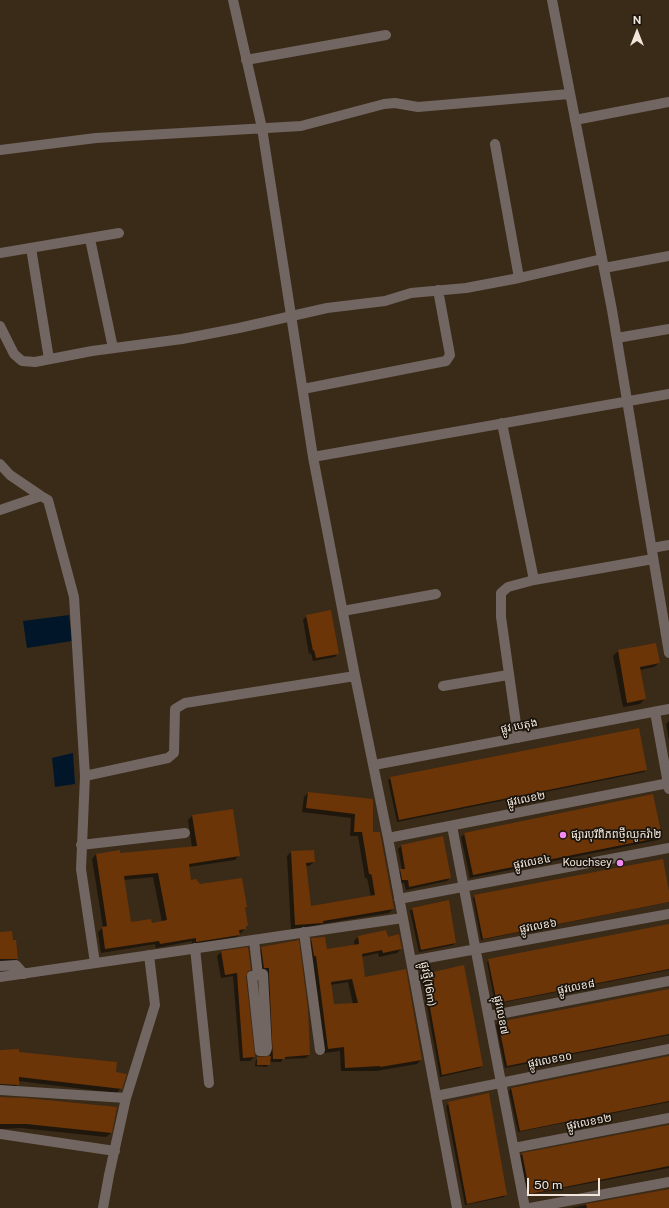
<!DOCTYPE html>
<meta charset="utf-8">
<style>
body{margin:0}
#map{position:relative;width:669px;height:1208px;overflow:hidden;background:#3a2a18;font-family:"Public Sans",sans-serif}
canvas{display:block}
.north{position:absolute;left:617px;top:12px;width:40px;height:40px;-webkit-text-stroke:3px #1b140c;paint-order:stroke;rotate:0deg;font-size:11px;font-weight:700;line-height:16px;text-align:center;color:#f0e6db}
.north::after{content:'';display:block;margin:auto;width:14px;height:18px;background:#f0e6db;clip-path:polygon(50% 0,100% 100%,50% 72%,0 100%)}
.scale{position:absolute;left:527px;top:1178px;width:73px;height:18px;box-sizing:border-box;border:2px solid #f0e6db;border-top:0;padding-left:5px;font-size:12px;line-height:14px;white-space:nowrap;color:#f0e6db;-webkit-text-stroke:3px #1b140c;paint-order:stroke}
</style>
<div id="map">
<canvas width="669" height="1208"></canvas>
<div class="north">N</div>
<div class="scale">50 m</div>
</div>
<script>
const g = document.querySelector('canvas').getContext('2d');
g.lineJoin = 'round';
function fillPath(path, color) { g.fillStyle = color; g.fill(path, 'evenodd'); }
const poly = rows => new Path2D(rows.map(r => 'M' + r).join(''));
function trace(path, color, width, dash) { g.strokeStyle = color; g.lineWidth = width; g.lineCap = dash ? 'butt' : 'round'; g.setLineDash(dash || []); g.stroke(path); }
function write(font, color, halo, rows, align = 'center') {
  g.font = font + ' "Public Sans","Noto Sans Khmer",sans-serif'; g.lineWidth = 3.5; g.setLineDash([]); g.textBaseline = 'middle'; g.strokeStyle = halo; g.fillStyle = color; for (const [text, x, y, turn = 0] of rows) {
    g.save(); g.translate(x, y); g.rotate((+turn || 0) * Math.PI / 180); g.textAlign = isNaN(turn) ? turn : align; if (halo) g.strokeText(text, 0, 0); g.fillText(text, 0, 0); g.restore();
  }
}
fillPath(poly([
 [69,615,72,641,27,648,23,621],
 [73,753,75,784,55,787,52,758]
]), '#011729');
fillPath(poly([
 [307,616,338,653,335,657,313,661,311,653,309,654,303,620],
 [656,644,659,663,654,667,640,670,645,699,640,704,623,707,613,656,618,651],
 [669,721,669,740,666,724],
 [646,770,644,772,397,822,388,780,391,778],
 [308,793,372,800,372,834,393,909,389,913,321,924,318,927,291,929,287,856,291,852,314,862,309,866,305,866,310,907,371,897,368,882,367,878,365,878,358,836,350,836,351,818,302,812,304,797],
 [232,810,239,855,235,860,188,867,190,881,247,925,245,929,235,939,192,945,192,941,156,948,155,944,101,953,98,932,103,927,92,859,96,854,119,854,192,847,188,820,192,816],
 [153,877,162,922,151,924,130,923,123,880],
 [465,834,661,836,658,840,470,878,461,837],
 [401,846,450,878,447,881,406,890,404,883,399,883,397,874,402,870,398,849],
 [475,896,669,896,669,902,481,940,473,898],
 [412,909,455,943,453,945,419,952,410,911],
 [669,925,669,970,495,1004,487,962,489,960],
 [0,933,12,941,17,959,14,962,0,963],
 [358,937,387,938,401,949,397,953,379,957,378,953,361,957,365,978,421,1060,417,1064,376,1071,341,1071,340,1051,324,1053,312,959,308,944,312,939,326,950,355,946,354,941],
 [348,982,353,1004,333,1005,330,985],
 [247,948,245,977,254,1057,250,1061,240,1061,233,976,221,978,217,956,221,952],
 [262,948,307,1009,309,1055,306,1058,283,1059,281,1062,270,1062,267,1067,255,1066,256,1060,258,1058,270,1057,266,971,261,971,258,952],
 [424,975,482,1066,480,1068,440,1077,422,977],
 [669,990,669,1035,505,1068,496,1025,498,1023],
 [0,1051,18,1053,115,1073,121,1088,117,1093,18,1081,18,1084,14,1089,0,1088],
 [669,1057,669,1102,518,1132,509,1091,511,1088],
 [0,1097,116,1108,111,1133,106,1137,21,1128,0,1129],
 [449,1103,506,1194,504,1197,465,1205,446,1106],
 [669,1126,669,1168,528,1195,520,1156,523,1154],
 [669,1189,669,1208,571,1208]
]), '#0007');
fillPath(poly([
 [331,610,339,654,316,658,314,650,313,651,306,615],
 [656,643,660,663,640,667,646,699,627,703,618,650],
 [639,728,647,770,399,820,390,777],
 [308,792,373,799,373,832,380,832,394,909,323,921,323,923,295,925,291,851,314,850,315,862,306,863,311,906,375,895,372,877,371,874,369,874,362,832,354,832,355,814,306,808],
 [653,794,662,837,473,875,464,833],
 [233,809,240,856,189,864,191,880,196,879,200,884,242,878,247,907,245,907,248,926,246,926,246,929,239,930,240,935,196,942,196,938,160,944,159,941,105,949,102,927,107,926,96,854,120,850,120,853,197,846,192,815],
 [158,873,167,920,152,923,151,919,131,922,124,876],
 [443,836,451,878,409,887,408,880,402,880,400,869,405,869,401,845],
 [663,859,669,891,669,902,483,939,474,895],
 [449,900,456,943,421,950,412,908],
 [669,924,669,969,497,1003,488,959],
 [386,930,388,937,399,934,402,949,383,953,382,950,362,954,365,977,406,969,422,1060,380,1067,380,1066,345,1068,344,1047,328,1049,316,956,314,956,311,938,325,937,327,949,359,944,358,936],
 [352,979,358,1003,334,1004,331,982],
 [12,931,13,940,16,940,18,959,0,959,0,932],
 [299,940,308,1009,310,1055,285,1057,285,1059,273,1059,269,974,269,968,264,968,261,947],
 [248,947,251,970,248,971,246,977,255,1057,243,1058,237,973,225,975,221,951],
 [464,965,483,1066,442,1075,424,974],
 [669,989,669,1034,507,1066,498,1022],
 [19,1049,19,1052,117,1062,116,1072,127,1074,122,1089,19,1077,19,1085,0,1084,0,1050],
 [271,1056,270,1065,257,1065,257,1057],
 [669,1056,669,1101,520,1131,511,1088],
 [489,1093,507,1195,467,1204,448,1102],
 [0,1097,26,1098,117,1107,112,1133,26,1124,0,1124],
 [669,1125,669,1166,530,1194,522,1153],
 [669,1189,669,1208,587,1208,586,1204]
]), '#6c3508');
trace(poly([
 [233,0,262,128,313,457,355,676,388,838,457,1208],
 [552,0,612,310,669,653],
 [246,60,386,35],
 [575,120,669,102],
 [495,144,519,278],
 [0,150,96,138,301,126,384,104,395,103,418,107,569,94],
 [90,239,113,348],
 [31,248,49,359],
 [0,253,119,233],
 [604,268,669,256],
 [0,326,14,354,22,361,35,362,92,351,182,339,239,328,327,308,385,301,411,293,466,288,519,278,602,259],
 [617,338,669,329],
 [303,389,446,361,450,355,438,290],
 [502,423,534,580],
 [313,457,669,394],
 [0,464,10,475,41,496],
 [0,510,41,496,48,500,74,597,85,776,81,869,95,963],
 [652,548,669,545],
 [343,611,436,594],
 [443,686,508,675],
 [655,712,669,789],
 [518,738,501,617,501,593,508,587,534,580,653,559],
 [374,765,669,709],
 [85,776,168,758,174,753,175,709,185,703,355,676],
 [452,826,525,1208],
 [388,838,669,783],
 [81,845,185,833],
 [399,899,669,848],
 [304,932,320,1050],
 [254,940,258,975],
 [195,948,209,1083],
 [411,961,669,914],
 [0,966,16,965,24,974],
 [263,974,267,1048,266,1051,260,1051,252,976,263,974],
 [0,977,403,918],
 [489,1016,669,981],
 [0,1090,126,1098,155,1005,149,955],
 [436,1096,669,1049],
 [0,1134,115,1151],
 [514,1148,669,1118],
 [103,1208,109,1175,126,1098],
 [530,1208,669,1182]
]), '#716661', 10);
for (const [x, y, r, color] of [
 [563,835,4,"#f38af2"],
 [620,863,4,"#f38af2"]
]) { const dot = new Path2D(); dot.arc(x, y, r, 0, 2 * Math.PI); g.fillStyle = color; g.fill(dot); trace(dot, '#1b140c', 1.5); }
write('11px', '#f0e6db', '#1b140c', [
 ["ផ្លូវ បេតុង",519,726,-11],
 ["ផ្លូវលេខ២",526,799,-11],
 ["ផ្លូវលេខ៤",532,862,-11],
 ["ផ្លូវលេខ៦",538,926,-10],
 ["ផ្លូវថ្មី(16m)",428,984,80],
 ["ផ្លូវលេខ៨",576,987,-11],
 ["ផ្លុវលេខ៧",501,1015,79],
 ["ផ្លូវលេខ១០",550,1060,-11],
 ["ផ្លូវលេខ១២",589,1122,-11]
]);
write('11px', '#f0e6db', '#1b140c', [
 ["ផ្សារបុរីពិភពថ្មីឈូកវ៉ា២",571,835],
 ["Kouchsey",612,863,"right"]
], 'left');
</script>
